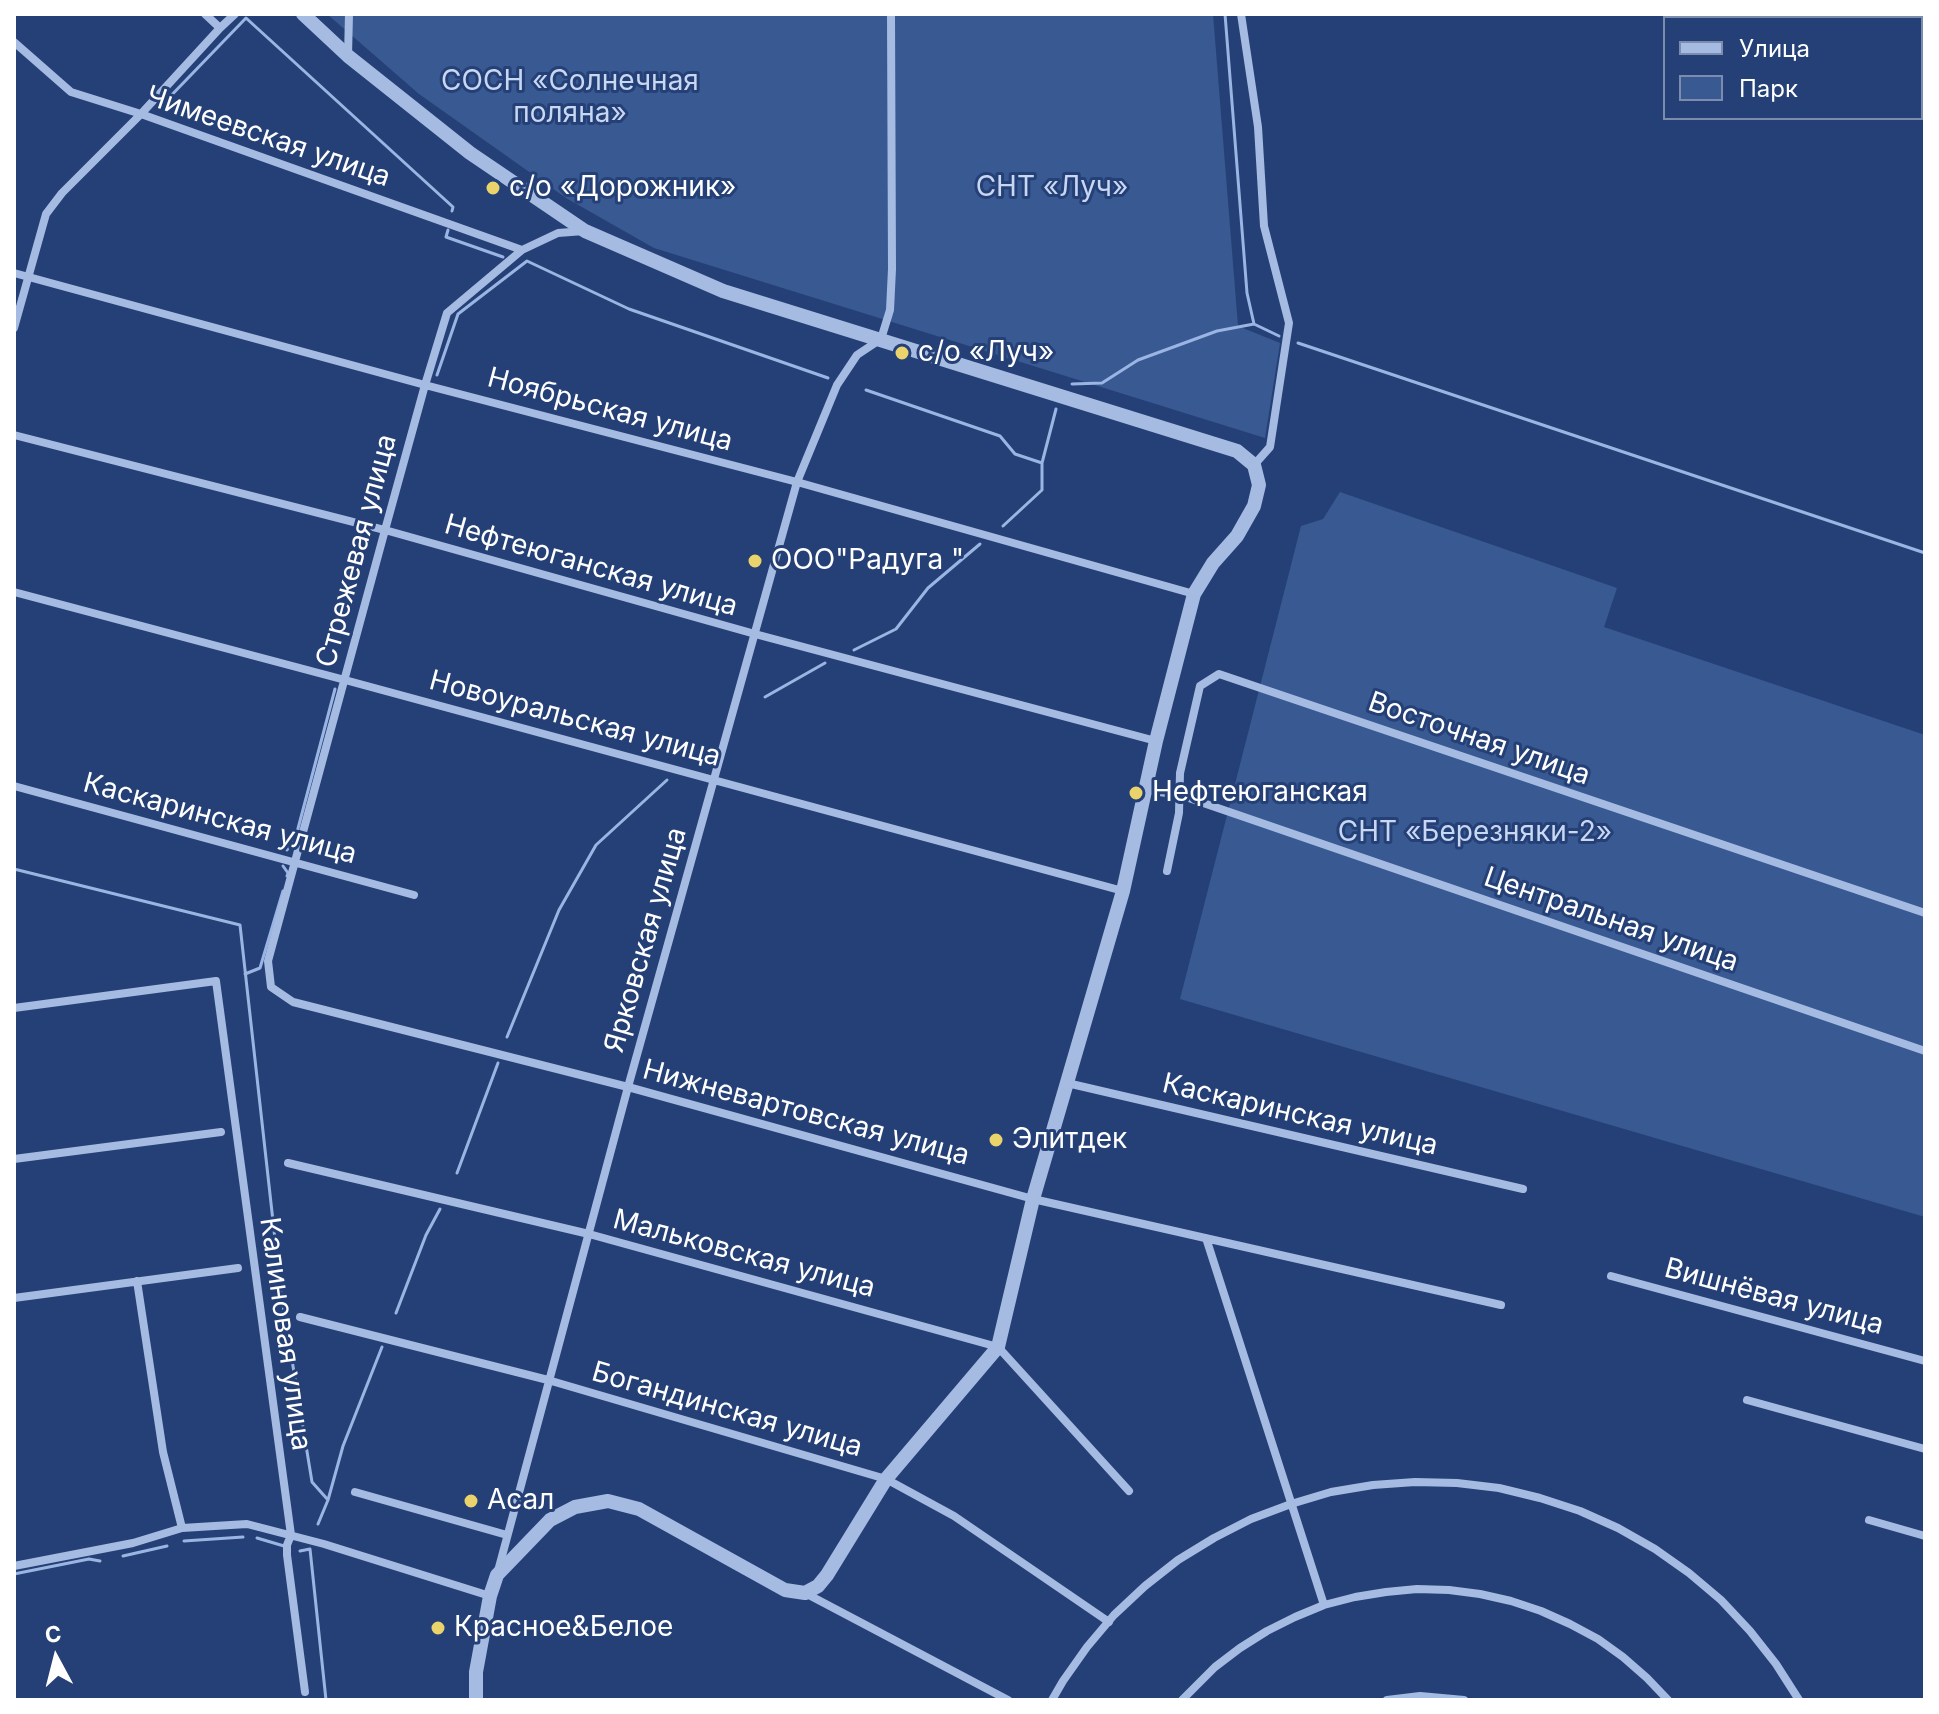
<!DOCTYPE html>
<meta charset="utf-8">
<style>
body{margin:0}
#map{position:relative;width:1939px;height:1714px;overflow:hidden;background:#254076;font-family:Inter,sans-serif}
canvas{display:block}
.frame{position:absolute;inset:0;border:16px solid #fff;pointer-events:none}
.legend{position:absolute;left:1663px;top:16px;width:260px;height:104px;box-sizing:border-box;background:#254076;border:2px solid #7c8cad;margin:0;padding:10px 14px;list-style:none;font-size:24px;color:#fff}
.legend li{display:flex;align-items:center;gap:16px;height:40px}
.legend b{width:40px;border:2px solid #7c8cad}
.north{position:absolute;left:16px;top:1618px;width:80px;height:80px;-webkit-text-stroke:6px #254076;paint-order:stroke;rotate:353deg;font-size:22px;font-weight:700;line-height:32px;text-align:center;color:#fff}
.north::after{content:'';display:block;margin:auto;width:28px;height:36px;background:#fff;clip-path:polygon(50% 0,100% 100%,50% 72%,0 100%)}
</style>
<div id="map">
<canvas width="1939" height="1714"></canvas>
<div class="frame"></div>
<ul class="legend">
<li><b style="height:10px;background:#a6bbe2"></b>Улица</li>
<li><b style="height:22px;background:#395993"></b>Парк</li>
</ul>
<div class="north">С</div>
</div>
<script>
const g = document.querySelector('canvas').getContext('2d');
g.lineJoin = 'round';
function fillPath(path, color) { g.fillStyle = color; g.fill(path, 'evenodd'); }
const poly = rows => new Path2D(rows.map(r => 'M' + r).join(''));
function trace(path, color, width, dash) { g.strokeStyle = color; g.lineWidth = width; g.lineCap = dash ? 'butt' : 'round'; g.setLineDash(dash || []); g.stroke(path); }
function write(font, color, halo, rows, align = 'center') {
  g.font = font + ' Inter,sans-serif'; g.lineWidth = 6; g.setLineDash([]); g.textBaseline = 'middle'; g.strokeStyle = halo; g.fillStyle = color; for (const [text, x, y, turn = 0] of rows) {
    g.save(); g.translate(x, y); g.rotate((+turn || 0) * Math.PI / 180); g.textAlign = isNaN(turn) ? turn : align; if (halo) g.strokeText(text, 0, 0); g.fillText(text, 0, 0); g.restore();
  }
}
fillPath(poly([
 [327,14,1213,14,1238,326,1280,343,1265,438,654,248,566,198,419,94],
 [1340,492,1617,588,1604,627,1925,735,1925,1217,1180,999,1301,526,1323,519]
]), '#395993');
trace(poly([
 [1225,14,1247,293,1254,324,1279,336],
 [161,106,246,18,453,207,452,211],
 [448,230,446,237,503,257],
 [1298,343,1925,553],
 [437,375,458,314,527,261,629,309,828,378],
 [1072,384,1102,383,1138,360,1217,331,1254,324],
 [866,390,1000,436,1015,454,1042,463],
 [1003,526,1042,490,1042,463,1056,409],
 [854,650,896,629,928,588,980,544],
 [765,697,825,663],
 [287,850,296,836,335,689],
 [283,866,288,873,287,876],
 [14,869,240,925,281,1293,312,1482,328,1500,318,1524],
 [245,974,260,968,283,891],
 [507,1037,559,910,596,845,667,780],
 [457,1173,498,1063],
 [396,1313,426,1235,440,1209],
 [328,1500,343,1446,382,1347],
 [257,1538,284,1546],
 [184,1541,243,1537],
 [300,1551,310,1549,326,1700],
 [123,1556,167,1546],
 [14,1574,89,1559,100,1561]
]), '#9ab5e3', 3);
trace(poly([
 [205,14,220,28],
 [1241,14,1258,127,1264,226,1289,323,1270,447,1254,465],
 [14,42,71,92,141,114,522,250],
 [348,56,349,14],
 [584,231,558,233,522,250,447,313,425,385,385,530,268,961,271,987,293,1002,628,1087,1033,1199,1501,1305],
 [14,273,425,385,797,482,1194,594],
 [14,328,46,214,62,193,141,114,220,28,235,14],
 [14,435,385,530,755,634,1156,741],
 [14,592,345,680,1123,891],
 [14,786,414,895],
 [1146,790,1180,795,1925,1051],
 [1167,871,1179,813,1180,773,1200,686,1219,674,1925,913],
 [14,1008,216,981,291,1535,287,1545,287,1555,305,1692],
 [1067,1083,1523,1189],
 [14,1159,221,1132],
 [288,1163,589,1234,998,1347,1129,1491],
 [1206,1238,1324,1605],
 [1611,1276,1925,1361],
 [137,1281,163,1452,182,1528],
 [14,1298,238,1268],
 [300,1317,548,1380,886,1479,954,1516,1109,1622],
 [1747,1400,1925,1449],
 [355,1492,507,1535],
 [1869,1520,1925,1536],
 [14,1566,133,1543,182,1528,247,1524,324,1544,490,1596],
 [498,1571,628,1087,797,482,837,385,857,355,881,339,890,310,892,269,891,14],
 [805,1593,1008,1700],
 [1052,1700,1063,1681,1087,1647,1114,1615,1145,1586,1178,1560,1214,1538,1251,1519,1291,1504,1331,1492,1373,1485,1415,1482,1457,1483,1499,1488,1540,1498,1580,1511,1618,1528,1655,1549,1689,1573,1721,1600,1750,1631,1776,1664,1799,1700],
 [1182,1700,1215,1667,1240,1648,1267,1631,1295,1617,1324,1605,1355,1597,1386,1592,1417,1589,1449,1590,1480,1594,1511,1601,1541,1611,1570,1624,1598,1639,1623,1657,1647,1678,1668,1700],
 [1387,1700,1420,1696,1464,1700]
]), '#a6bbe2', 8);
trace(poly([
 [303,14,348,56,470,153,585,231,723,291,1237,451,1254,465,1259,485,1254,506,1237,536,1213,563,1194,594,1156,741,1123,891,1033,1199,998,1347,886,1479,827,1575,818,1586,805,1593,785,1590,639,1509,608,1501,575,1507,550,1520,497,1575,490,1596,476,1672,476,1700]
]), '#a6bbe2', 14);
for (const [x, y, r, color] of [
 [493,188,8,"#ebd36b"],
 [902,353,8,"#ebd36b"],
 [755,561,8,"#ebd36b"],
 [1136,793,8,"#ebd36b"],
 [996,1140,8,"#ebd36b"],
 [471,1501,8,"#ebd36b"],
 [438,1628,8,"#ebd36b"]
]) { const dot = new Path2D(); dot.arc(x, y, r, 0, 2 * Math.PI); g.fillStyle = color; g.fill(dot); trace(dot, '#254076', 3); }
write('28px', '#c8d7f2', '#254076', [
 ["СОСН «Солнечная",570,82],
 ["поляна»",570,114],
 ["СНТ «Луч»",1052,188],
 ["СНТ «Березняки-2»",1475,833]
]);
write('28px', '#fff', '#254076', [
 ["Чимеевская улица",268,137,19],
 ["Ноябрьская улица",610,410,15],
 ["Стрежевая улица",357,551,-75],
 ["Нефтеюганская улица",591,566,16],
 ["Новоуральская улица",575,719,15],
 ["Восточная улица",1479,739,19],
 ["Каскаринская улица",220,819,15],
 ["Центральная улица",1611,920,19],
 ["Ярковская улица",646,940,-74],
 ["Нижневартовская улица",806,1113,15],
 ["Каскаринская улица",1300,1115,13],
 ["Мальковская улица",744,1254,15],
 ["Вишнёвая улица",1774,1297,15],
 ["Калиновая улица",285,1334,82],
 ["Богандинская улица",727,1410,16]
]);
write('28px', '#fff', '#254076', [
 ["с/о «Дорожник»",509,188],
 ["с/о «Луч»",918,353],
 ["ООО\"Радуга \"",771,561],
 ["Нефтеюганская",1152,793],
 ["Элитдек",1012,1140],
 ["Асал",487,1501],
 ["Красное&Белое",454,1628]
], 'left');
</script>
